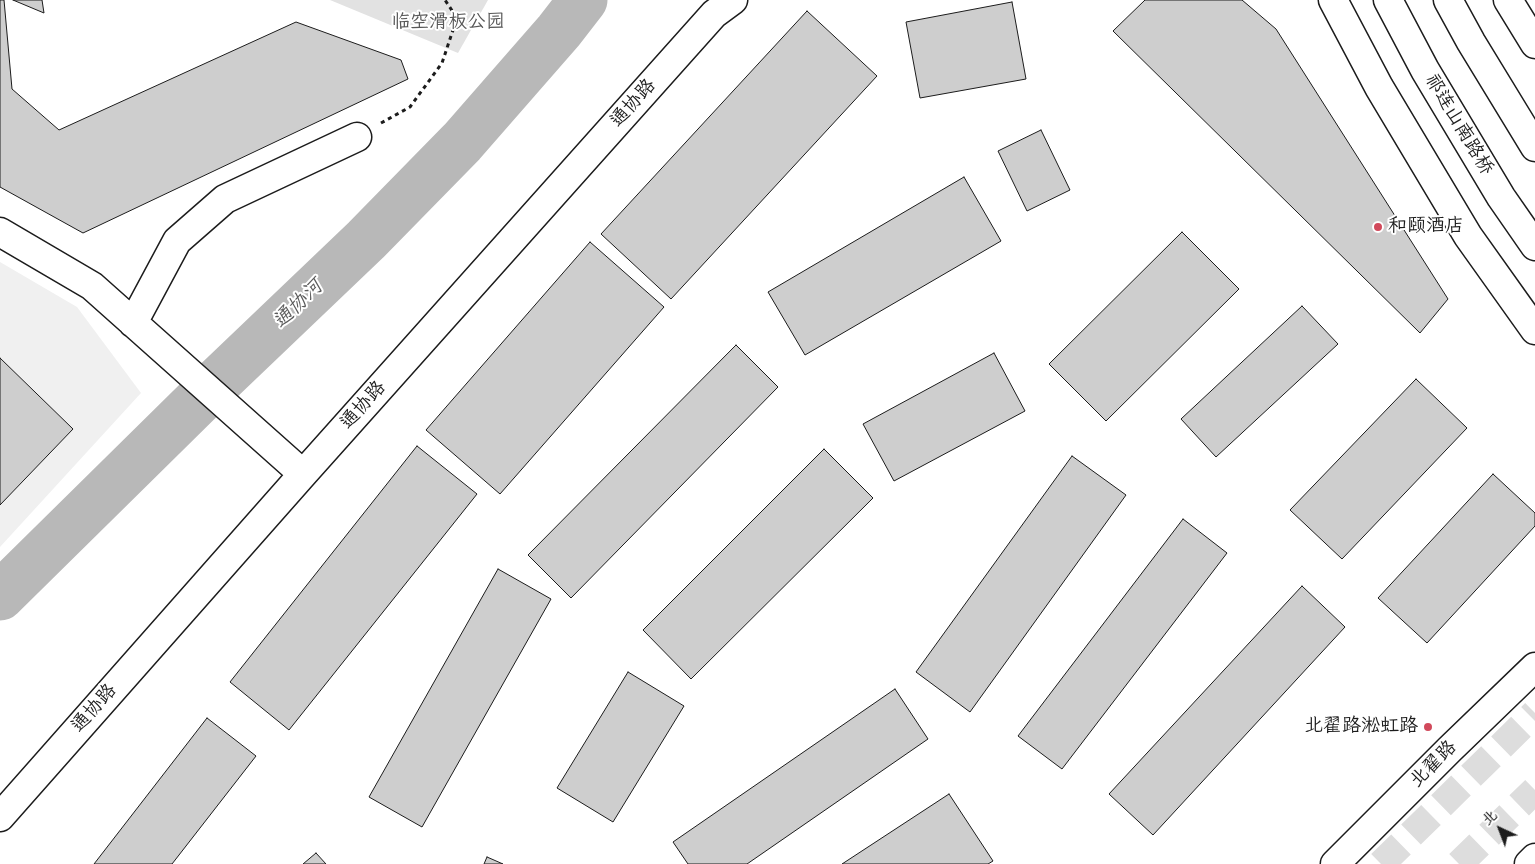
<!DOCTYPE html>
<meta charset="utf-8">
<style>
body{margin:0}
#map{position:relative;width:1535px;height:864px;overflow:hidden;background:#fff;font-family:"Architects Daughter","LXGW WenKai TC",sans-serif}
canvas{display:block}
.north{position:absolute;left:1475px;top:804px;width:50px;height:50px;-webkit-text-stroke:4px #fff;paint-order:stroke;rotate:317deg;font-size:14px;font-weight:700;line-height:20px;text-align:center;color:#1c1c1c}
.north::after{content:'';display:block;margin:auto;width:18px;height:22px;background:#1c1c1c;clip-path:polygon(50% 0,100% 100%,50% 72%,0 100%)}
</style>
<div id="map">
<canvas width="1535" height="864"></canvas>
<div class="north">北</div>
</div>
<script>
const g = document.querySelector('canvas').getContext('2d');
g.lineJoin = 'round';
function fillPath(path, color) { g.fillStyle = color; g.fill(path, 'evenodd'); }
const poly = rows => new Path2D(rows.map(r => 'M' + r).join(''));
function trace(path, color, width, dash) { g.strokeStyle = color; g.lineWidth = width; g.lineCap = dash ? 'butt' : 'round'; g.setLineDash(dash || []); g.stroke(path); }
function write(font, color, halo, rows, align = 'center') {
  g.font = font + ' "Architects Daughter","LXGW WenKai TC",sans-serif'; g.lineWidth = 4; g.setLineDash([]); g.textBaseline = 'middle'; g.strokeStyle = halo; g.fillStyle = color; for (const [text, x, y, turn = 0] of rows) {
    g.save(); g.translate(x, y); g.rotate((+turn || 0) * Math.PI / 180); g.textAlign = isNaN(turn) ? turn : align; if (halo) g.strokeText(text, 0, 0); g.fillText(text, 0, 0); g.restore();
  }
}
fillPath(poly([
 [0,262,77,307,141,393,0,547]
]), '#f0f0f0');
fillPath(poly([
 [330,0,488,0,458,53]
]), '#e2e2e2');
trace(poly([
 [0,596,211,388,366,240,462,142,559,31,583,0]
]), '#b8b8b8', 49);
const building = poly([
 [0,0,4,0,12,89,59,130,296,22,401,60,408,79,83,233,0,187,0,0],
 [13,0,42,0,44,13,13,0],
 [1145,0,1242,0,1276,29,1448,299,1420,333,1113,31,1145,0],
 [1012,2,1026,79,920,98,906,22,1012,2],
 [807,11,877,76,671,299,601,234,807,11],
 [1041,130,1070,190,1027,211,998,151,1041,130],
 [964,177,1001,241,805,355,768,292,964,177],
 [1182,232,1239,289,1106,421,1049,364,1182,232],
 [590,242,664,307,500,494,426,430,590,242],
 [1302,306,1338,344,1216,457,1181,419,1302,306],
 [736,345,778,387,571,598,528,555,736,345],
 [994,353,1025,411,894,481,863,424,994,353],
 [0,358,73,429,0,505,0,358],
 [1416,379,1467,428,1342,559,1290,510,1416,379],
 [417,446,477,494,289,730,230,682,417,446],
 [824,449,873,498,691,679,643,630,824,449],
 [1072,456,1126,495,970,712,916,672,1072,456],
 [1493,474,1535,513,1535,526,1427,643,1378,598,1493,474],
 [1183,519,1227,553,1062,769,1018,736,1183,519],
 [498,569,551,599,422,827,369,797,498,569],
 [1302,586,1345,627,1153,835,1109,794,1302,586],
 [628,672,684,706,613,822,557,788,628,672],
 [895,689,928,739,747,864,688,864,673,842,895,689],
 [207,718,256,756,172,864,94,864,207,718],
 [949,794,993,861,988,864,842,864,949,794],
 [316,853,326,864,303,864,316,853],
 [487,857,503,864,484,864,487,857]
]);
fillPath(building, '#cecece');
trace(building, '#1c1c1c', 1);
trace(poly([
 [1381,864,1535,713],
 [1459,864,1535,790]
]), '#ddd', 28, [28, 14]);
const minor = poly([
 [1333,0,1379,87,1468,236,1535,330],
 [1508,0,1535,44],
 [0,232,92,286,303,474],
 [133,323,177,241,225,199,357,137],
 [0,817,303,474,714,14,733,0]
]);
const major = poly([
 [1388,0,1425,70,1501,197,1535,246],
 [1448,0,1471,42,1535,147],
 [1335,864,1450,749,1535,667],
 [1529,864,1535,858]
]);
trace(minor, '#1c1c1c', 31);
trace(major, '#1c1c1c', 31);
trace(poly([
 [381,123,410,107,442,63,457,18,445,0]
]), '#1c1c1c', 3, [4, 4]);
trace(minor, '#fff', 28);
trace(major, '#fff', 28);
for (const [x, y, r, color] of [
 [1378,227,5,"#d1495b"],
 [1428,727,5,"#d1495b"]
]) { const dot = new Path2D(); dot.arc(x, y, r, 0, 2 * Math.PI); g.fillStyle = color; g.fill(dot); trace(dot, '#fff', 2); }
write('19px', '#575757', '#fff', [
 ["临空滑板公园",448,23]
]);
write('19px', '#1c1c1c', '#fff', [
 ["通协路",634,104,-48],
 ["祁连山南路桥",1458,125,59],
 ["通协路",364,406,-48],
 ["通协路",95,709,-49],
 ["北翟路",1434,765,-45]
]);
write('19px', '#1c1c1c', '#fff', [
 ["和颐酒店",1388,227],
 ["北翟路淞虹路",1418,727,"right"]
], 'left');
write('italic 20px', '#5a5a5a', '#fff', [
 ["通协河",299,305,-44]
]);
</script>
